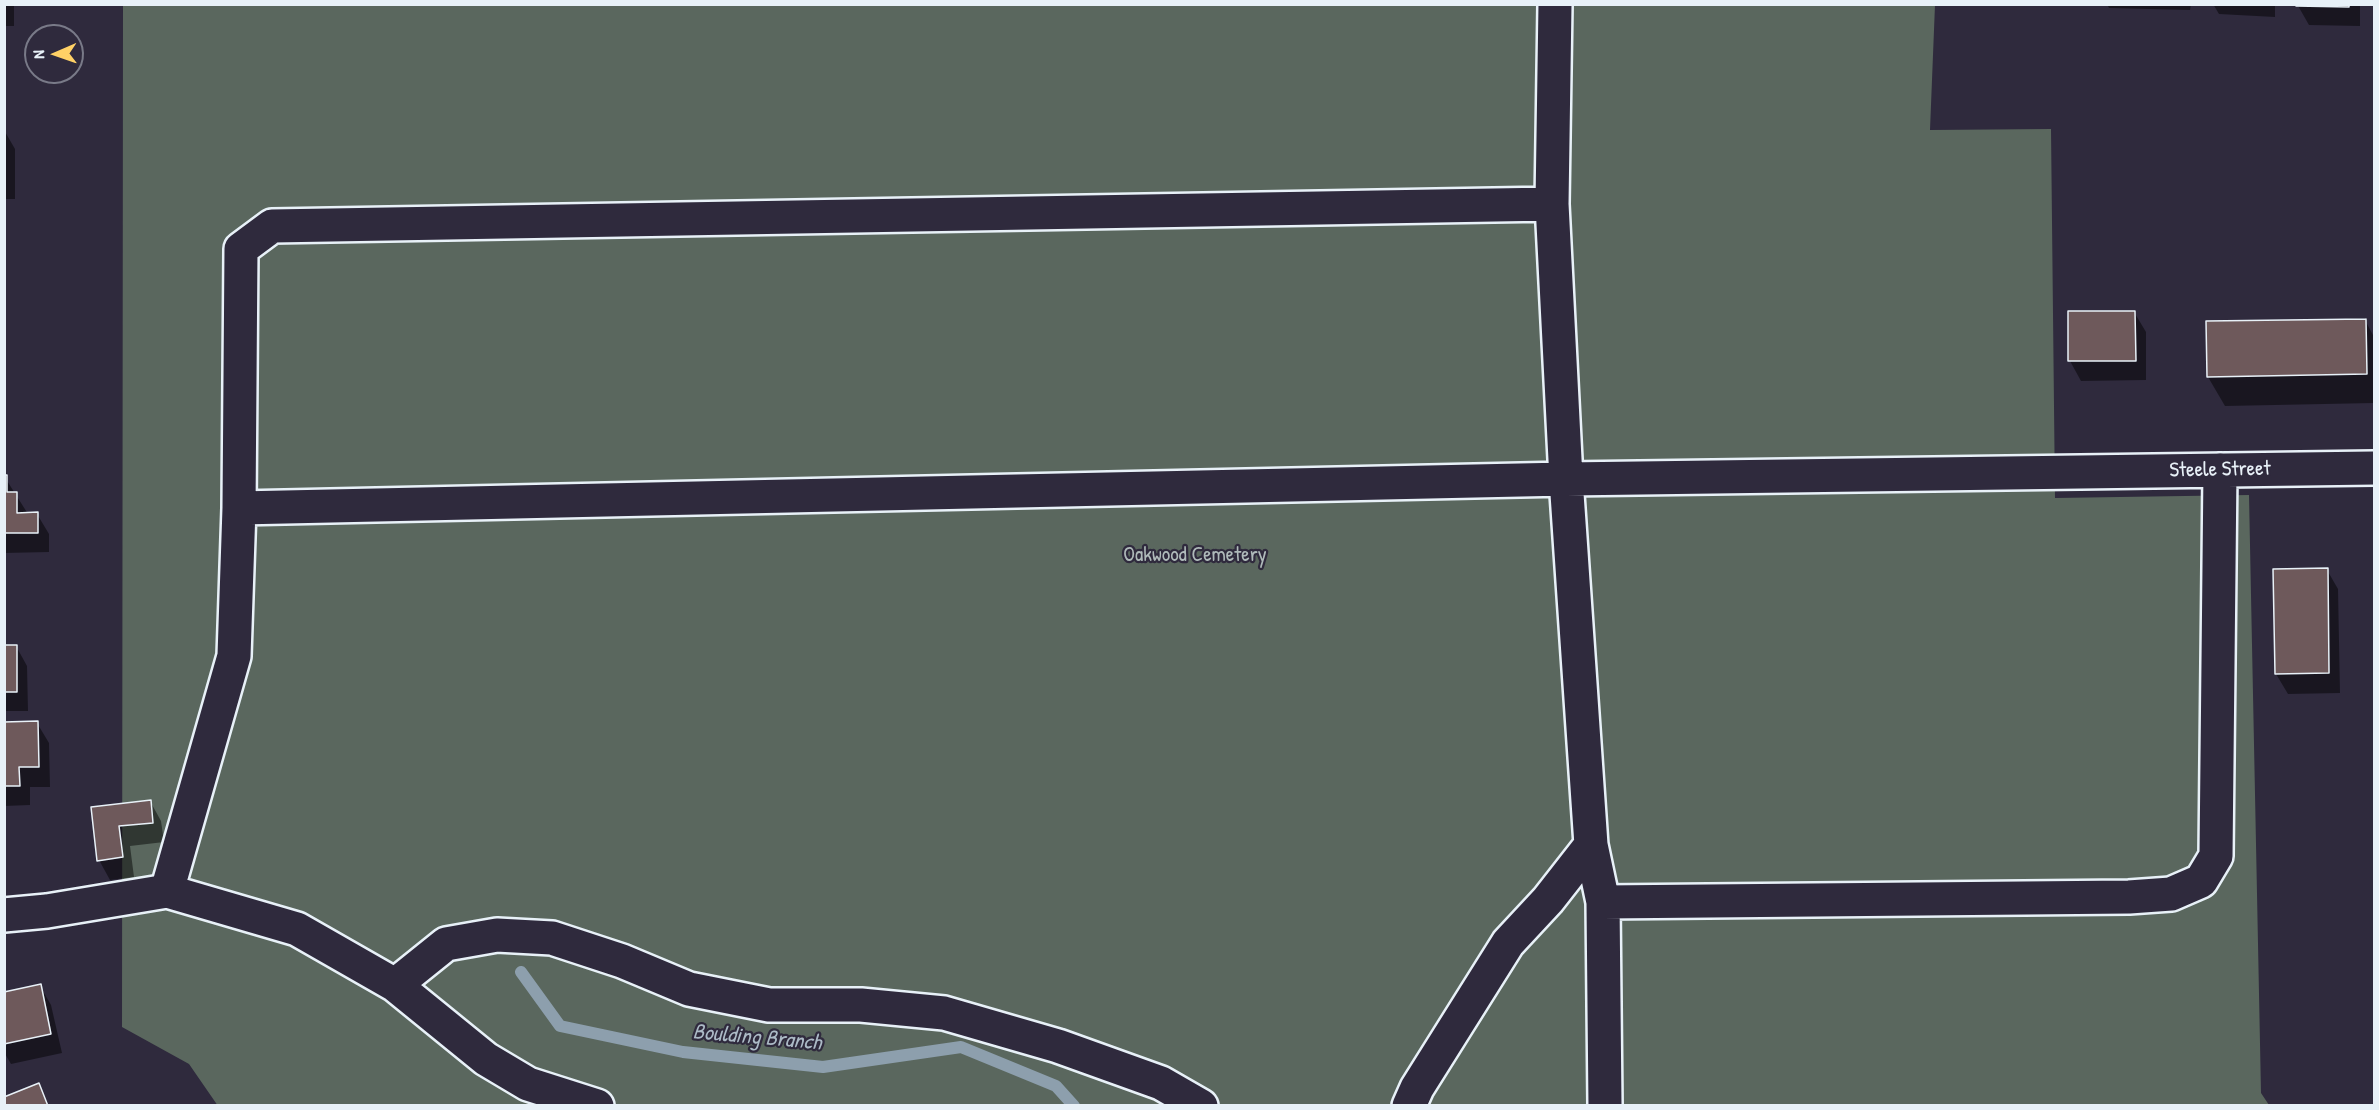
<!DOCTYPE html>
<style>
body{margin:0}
#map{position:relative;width:2379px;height:1110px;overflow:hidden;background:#2f2a3d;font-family:"Patrick Hand",sans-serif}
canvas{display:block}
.frame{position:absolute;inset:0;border:6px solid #e8f1f8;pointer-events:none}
.north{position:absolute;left:24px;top:24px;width:60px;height:60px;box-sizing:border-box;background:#2f2a3d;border:2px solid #797a88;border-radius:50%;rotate:268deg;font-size:16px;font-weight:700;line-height:24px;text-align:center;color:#e8f1f8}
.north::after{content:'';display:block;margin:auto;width:21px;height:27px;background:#ffd166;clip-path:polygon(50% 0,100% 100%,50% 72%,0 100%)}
</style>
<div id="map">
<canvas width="2379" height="1110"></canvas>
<div class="frame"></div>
<div class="north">N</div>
</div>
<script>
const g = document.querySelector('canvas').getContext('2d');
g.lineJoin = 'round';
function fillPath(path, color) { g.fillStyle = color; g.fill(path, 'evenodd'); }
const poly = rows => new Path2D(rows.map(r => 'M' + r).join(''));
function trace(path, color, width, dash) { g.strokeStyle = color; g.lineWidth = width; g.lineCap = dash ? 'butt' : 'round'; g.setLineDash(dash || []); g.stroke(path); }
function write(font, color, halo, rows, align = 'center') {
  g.font = font + ' "Patrick Hand",sans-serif'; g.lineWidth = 4.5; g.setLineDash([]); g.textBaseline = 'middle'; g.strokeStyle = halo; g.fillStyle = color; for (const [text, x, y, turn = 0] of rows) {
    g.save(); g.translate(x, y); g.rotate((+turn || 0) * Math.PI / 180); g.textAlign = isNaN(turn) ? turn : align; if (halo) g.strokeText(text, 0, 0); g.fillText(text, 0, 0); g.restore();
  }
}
fillPath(poly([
 [123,5,1935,5,1930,130,2051,129,2055,498,2249,495,2261,1093,2269,1105,218,1106,189,1064,122,1027]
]), '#5a675e');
fillPath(poly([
 [4,4,14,4,14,26,4,26],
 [2107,4,2191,4,2190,10,2109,8],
 [2213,4,2275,4,2275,17,2219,14],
 [2297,4,2360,4,2360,26,2309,25],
 [4,130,15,149,15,199,4,199],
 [2134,312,2146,332,2146,380,2081,381,2070,361],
 [2365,320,2374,337,2374,403,2225,406,2208,377],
 [4,476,28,514,37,514,49,534,49,552,4,553],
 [2327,570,2338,589,2340,693,2288,694,2276,674],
 [4,646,16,646,27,666,28,711,4,711],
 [37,723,49,743,50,787,30,787,30,805,4,806,4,724],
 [150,801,161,821,164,842,130,846,134,877,110,880,99,860,92,808],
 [40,986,51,1005,62,1053,11,1064,4,1052,4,993]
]), '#0007');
trace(poly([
 [521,972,560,1026,683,1052,823,1067,961,1047,1056,1086,1074,1106]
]), '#8d9fad', 12);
const building = poly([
 [2296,4,2349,4,2349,7,2296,6,2296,4],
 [2068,311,2135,311,2136,361,2068,361,2068,311],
 [2366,319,2367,374,2207,377,2206,321,2366,319],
 [4,475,7,475,7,492,17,492,17,513,38,512,38,533,4,533,4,475],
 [2328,568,2329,673,2275,674,2273,569,2328,568],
 [4,645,17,645,17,692,4,692,4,645],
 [38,721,39,767,19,767,20,786,4,786,4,722,38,721],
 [151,800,153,823,119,826,123,857,97,861,91,807,151,800],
 [41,984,51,1034,4,1044,4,992,41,984],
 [39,1083,48,1106,4,1106,4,1097,39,1083]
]);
fillPath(building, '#6e595b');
trace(building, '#e8f1f8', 1.5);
const minor = poly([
 [1555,4,1552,204,1566,479,1591,845,1603,902,1605,1106],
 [239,508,1566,479,2374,468],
 [167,891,234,656,239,508,241,249,272,226,1552,204],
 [1603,902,2129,897,2171,894,2201,881,2216,856,2220,470],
 [4,915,47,911,167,891,297,929,395,985,486,1059,528,1084,597,1106],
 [395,985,446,944,497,935,552,938,622,961,689,989,769,1005,861,1005,944,1013,1058,1046,1161,1083,1201,1106],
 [1409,1106,1417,1088,1508,943,1548,900,1591,845]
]);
trace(minor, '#e8f1f8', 38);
trace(minor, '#2f2a3d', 33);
write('21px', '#e8f1f8', '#2f2a3d', [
 ["Steele Street",2220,470,-1]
]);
write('21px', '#afbaba', '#2f2a3d', [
 ["Oakwood Cemetery",1195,555]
]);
write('italic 22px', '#acbac6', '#2f2a3d', [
 ["Boulding Branch",757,1038,5]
]);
</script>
